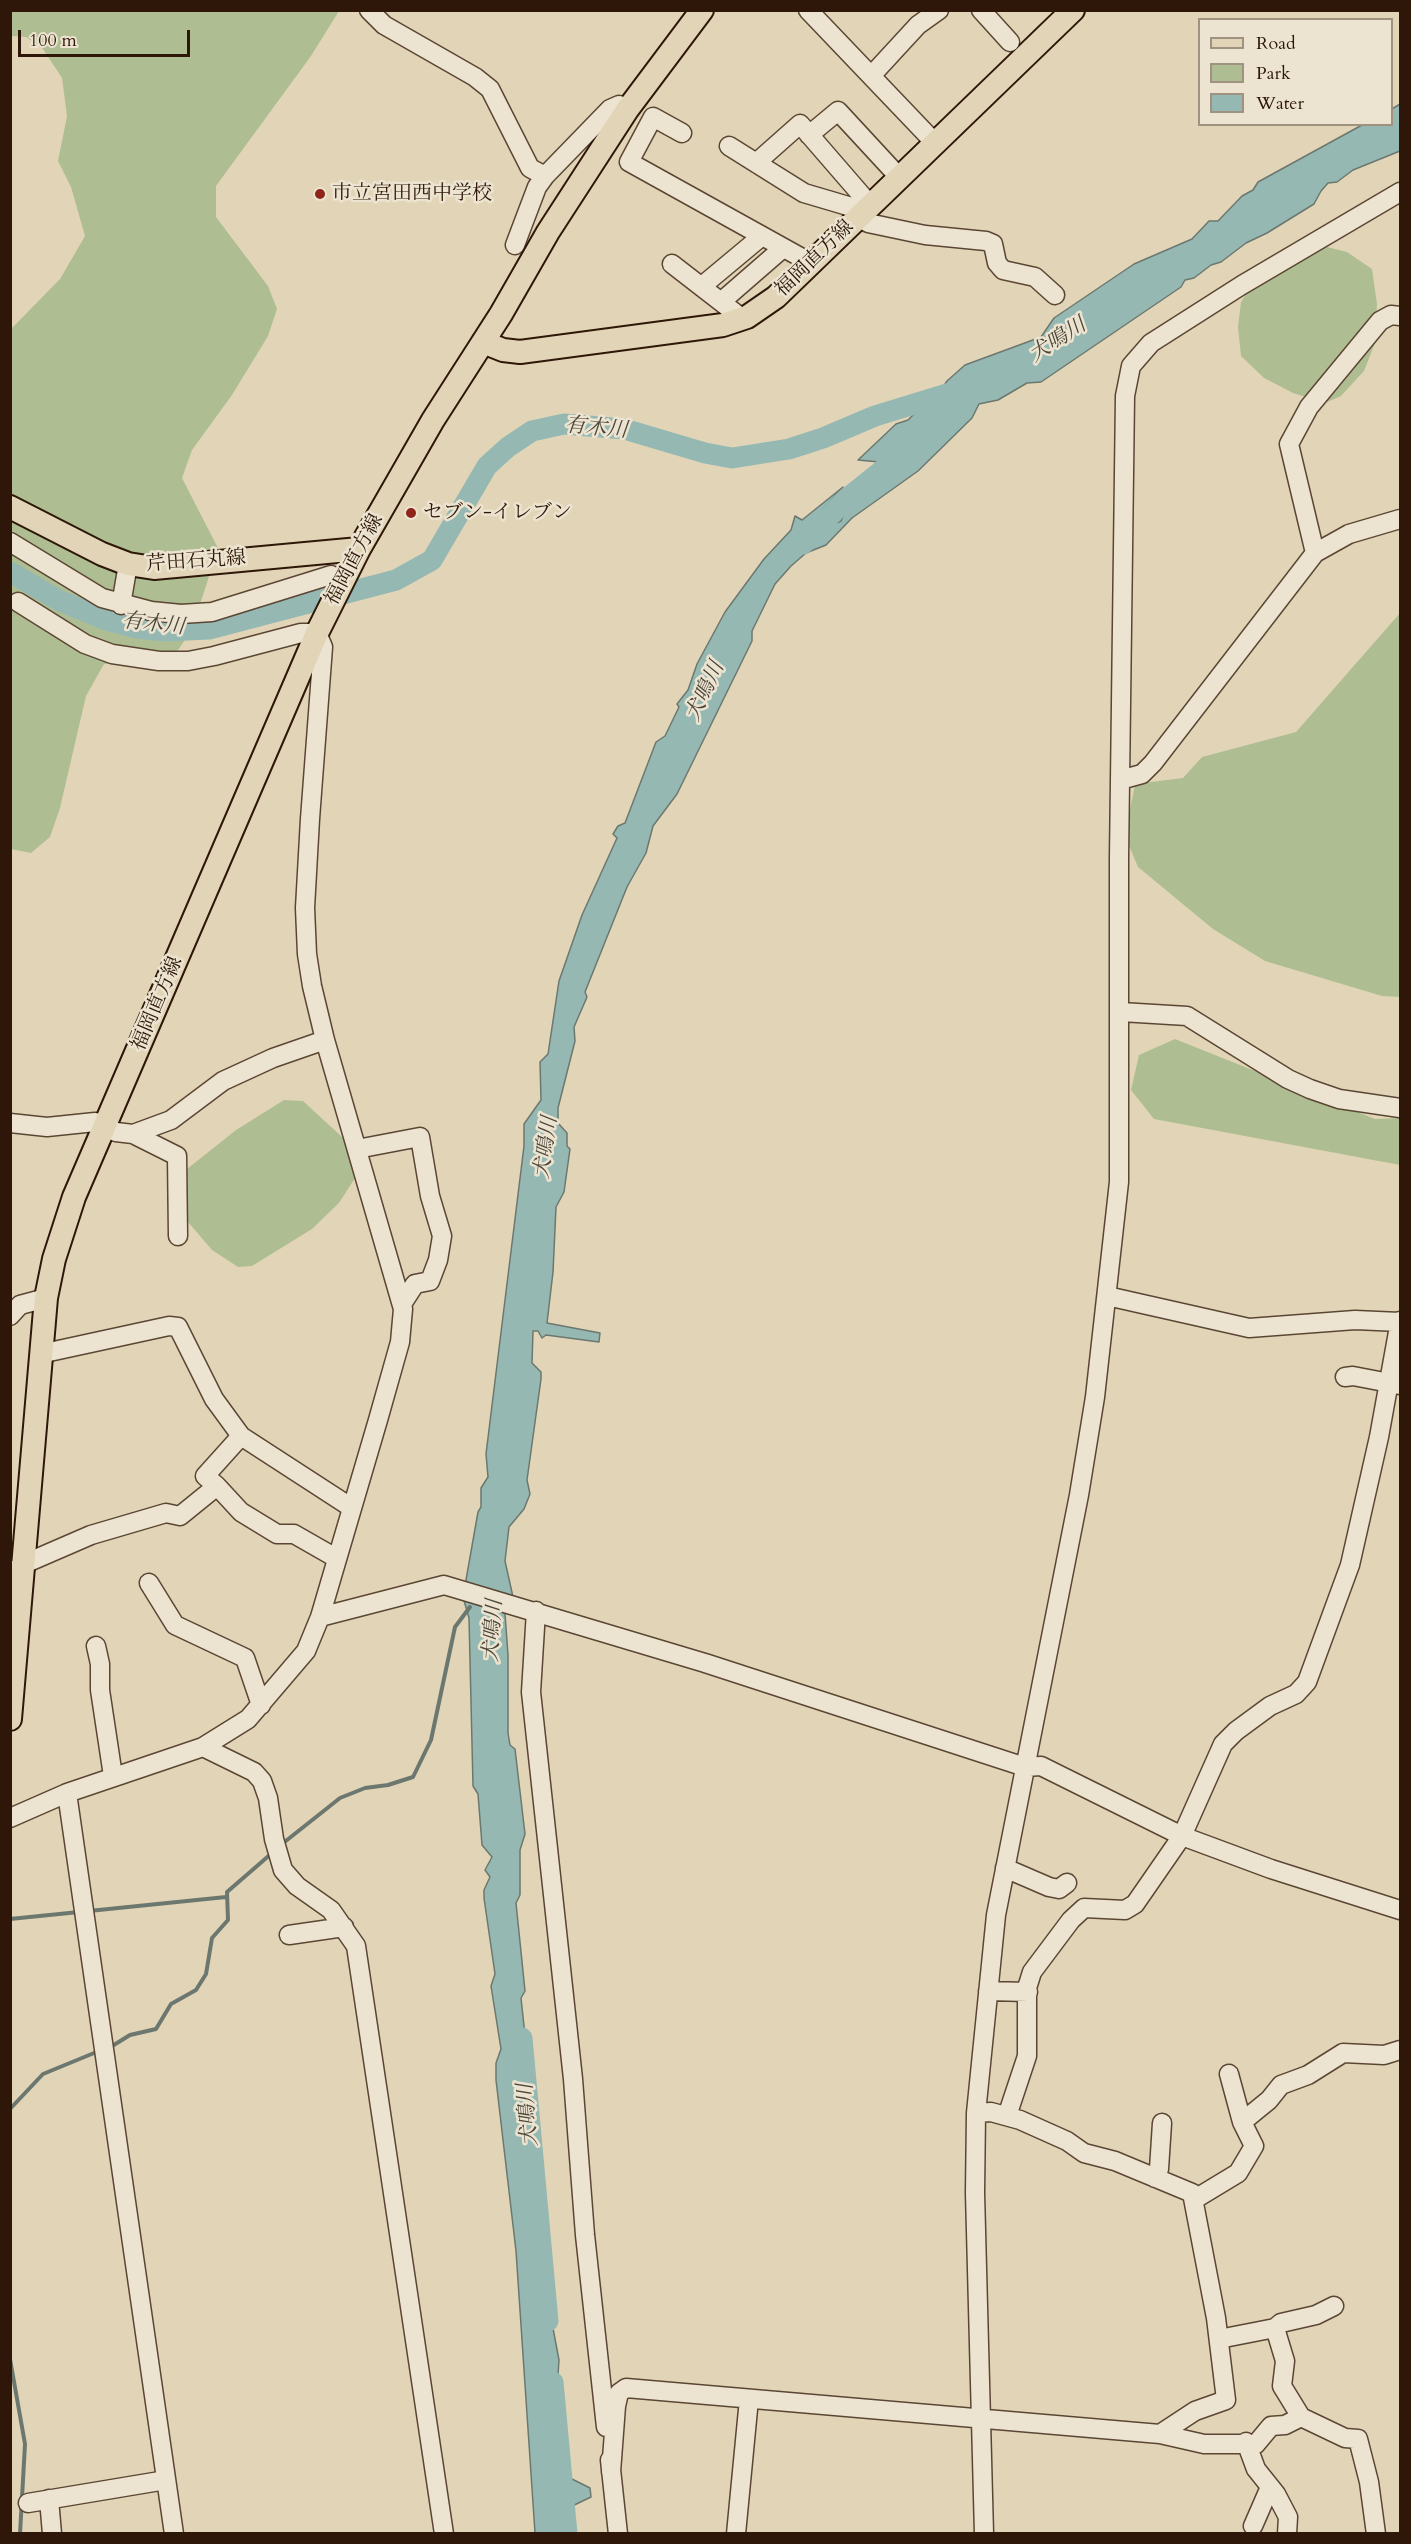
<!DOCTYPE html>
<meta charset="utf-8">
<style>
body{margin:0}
#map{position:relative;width:1411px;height:2544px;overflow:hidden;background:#e2d5b7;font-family:Cardo,serif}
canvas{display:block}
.frame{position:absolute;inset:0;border:12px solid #2e1708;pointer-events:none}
.legend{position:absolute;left:1198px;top:18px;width:195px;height:108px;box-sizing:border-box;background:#ece4d0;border:2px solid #a09280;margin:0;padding:8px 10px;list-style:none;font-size:18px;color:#2e1708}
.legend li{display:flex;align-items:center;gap:12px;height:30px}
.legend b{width:30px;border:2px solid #a09280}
.scale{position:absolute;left:18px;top:30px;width:172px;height:27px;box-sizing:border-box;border:3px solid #2e1708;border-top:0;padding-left:8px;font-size:18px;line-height:21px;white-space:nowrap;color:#2e1708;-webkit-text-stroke:4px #ece4d0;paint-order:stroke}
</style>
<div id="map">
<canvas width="1411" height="2544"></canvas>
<div class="frame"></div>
<ul class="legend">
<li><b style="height:8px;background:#e2d5b7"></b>Road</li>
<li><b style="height:16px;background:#afbe92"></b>Park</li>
<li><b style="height:16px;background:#95b8b3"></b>Water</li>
</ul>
<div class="scale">100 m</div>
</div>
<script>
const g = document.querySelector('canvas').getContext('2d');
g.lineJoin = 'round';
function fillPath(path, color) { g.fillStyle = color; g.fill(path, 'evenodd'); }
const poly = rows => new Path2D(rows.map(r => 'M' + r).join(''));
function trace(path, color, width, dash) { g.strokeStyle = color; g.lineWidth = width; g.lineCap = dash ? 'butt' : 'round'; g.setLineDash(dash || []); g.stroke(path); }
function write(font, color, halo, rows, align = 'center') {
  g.font = font + ' Cardo,"Noto Serif JP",serif'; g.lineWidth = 5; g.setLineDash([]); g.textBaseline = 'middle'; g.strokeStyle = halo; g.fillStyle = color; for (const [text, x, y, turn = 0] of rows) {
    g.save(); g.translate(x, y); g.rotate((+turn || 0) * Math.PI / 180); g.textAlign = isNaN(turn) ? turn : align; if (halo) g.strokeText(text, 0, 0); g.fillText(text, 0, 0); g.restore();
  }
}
fillPath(poly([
 [11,11,339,11,311,56,216,186,216,217,268,286,277,309,268,336,232,395,192,450,182,478,218,548,192,630,176,653,137,663,104,664,86,696,60,808,50,837,31,853,11,849,11,329,60,279,85,236,71,187,58,161,67,116,62,78,43,49,26,37,11,36],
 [1323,246,1347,252,1372,269,1377,304,1375,343,1364,371,1341,396,1325,403,1293,393,1264,378,1241,356,1238,327,1241,302,1255,281],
 [1400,613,1400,997,1382,996,1265,961,1213,929,1138,867,1125,836,1135,784,1183,778,1202,757,1296,732],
 [1175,1039,1375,1119,1400,1118,1400,1165,1154,1119,1131,1090,1139,1055],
 [284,1100,303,1101,355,1149,355,1178,339,1203,312,1229,252,1266,238,1267,212,1250,176,1208,182,1173,236,1130]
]), '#afbe92');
const water = poly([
 [1400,104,1400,151,1353,170,1337,182,1328,183,1321,191,1314,204,1267,233,1246,243,1221,262,1211,265,1194,278,1185,280,1181,287,1041,382,1027,383,998,400,979,404,972,418,918,471,852,518,826,545,806,553,791,566,775,584,752,631,752,641,677,794,653,826,646,853,627,887,585,992,587,997,574,1027,575,1041,558,1108,558,1123,567,1133,567,1146,570,1149,564,1192,556,1207,553,1272,547,1323,600,1333,599,1342,546,1335,542,1338,538,1331,533,1331,532,1363,541,1372,541,1379,527,1480,530,1494,524,1509,509,1527,505,1561,513,1597,505,1614,508,1655,508,1733,510,1745,515,1749,525,1834,520,1850,520,1895,516,1903,525,1991,521,1998,527,2054,522,2078,525,2099,523,2107,531,2154,537,2244,559,2360,555,2420,568,2477,590,2488,591,2497,568,2508,564,2519,563,2533,535,2533,516,2251,496,2080,496,2063,501,2049,491,1986,495,1974,484,1898,484,1890,490,1877,485,1870,492,1857,482,1845,478,1794,473,1786,469,1618,463,1597,478,1512,481,1507,481,1488,488,1477,486,1454,524,1146,524,1124,541,1100,540,1062,548,1054,559,981,582,915,617,838,613,834,618,826,625,823,656,742,665,736,679,707,677,704,688,690,697,664,725,612,764,559,791,530,795,516,802,520,843,487,824,508,817,522,829,526,841,521,844,513,865,491,916,446,906,440,879,462,858,460,896,424,908,420,920,408,932,404,947,381,965,365,1041,337,1054,318,1134,264,1192,239,1209,221,1218,221,1242,196,1253,190,1258,182,1362,125,1392,124,1392,109,1400,104]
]);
fillPath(water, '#95b8b3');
trace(water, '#6c786f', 1.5);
trace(poly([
 [282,1844,340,1798,365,1788,388,1785,413,1777,431,1740,455,1627,470,1607],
 [89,1911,226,1897],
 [10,1919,79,1912],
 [109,2048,130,2035,156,2029,171,2004,196,1990,206,1974,212,1938,228,1920,227,1892,272,1853],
 [10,2109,43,2074,99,2051],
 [10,2359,25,2444,20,2534]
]), '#6c786f', 4);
trace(poly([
 [803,544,845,500,934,429],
 [10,572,58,600,106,620,137,628,165,631,209,629,396,580,432,560,487,466,508,447,532,431,564,424,624,429,705,453,732,458,789,449,823,438,875,416,963,389],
 [522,2038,548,2321],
 [553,2382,567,2534]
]), '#95b8b3', 21);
const minor = poly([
 [369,10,384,25,475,77,490,89,530,168,545,176],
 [808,10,935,143],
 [981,10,1010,42],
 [871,76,918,25,939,10],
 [682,133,653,117,629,162,811,263],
 [809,135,838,111,899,177],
 [729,146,804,193,865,211],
 [756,163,800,124,871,206],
 [862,214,868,223,925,235,986,241,993,244,997,263,1003,270,1035,277,1055,295],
 [515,245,537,187,545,176,610,109,619,105,627,110],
 [672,264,743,319],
 [702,286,762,236],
 [722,301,783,248],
 [10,542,102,598,151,611,181,614,212,612,331,575],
 [1315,553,1289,444,1309,407,1380,321,1391,315,1400,316],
 [121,605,128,564],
 [1120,780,1142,774,1153,763,1315,553,1349,534,1400,519],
 [1121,1012,1187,1016,1288,1079,1310,1089,1339,1099,1400,1108],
 [10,1123,47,1127,95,1122,116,1132,133,1134,171,1120,223,1081,273,1058,325,1040],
 [133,1134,177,1156,178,1236],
 [357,1149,420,1137,430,1196,442,1236,438,1260,430,1281,415,1284,402,1304],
 [1107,1296,1249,1328,1355,1320,1400,1322],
 [10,1316,20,1305,46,1298],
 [40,1354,169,1326,178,1327,214,1399,241,1436],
 [1345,1377,1353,1376,1400,1385],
 [217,1486,205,1476,241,1436,352,1508],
 [10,1574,24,1564,91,1535,166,1513,180,1516,217,1486,241,1512,277,1534,294,1534,336,1558],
 [149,1583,175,1625,245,1658,261,1705],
 [536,1611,531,1692,573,2079,585,2235,606,2427],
 [320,1617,444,1585,705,1663,1025,1767,1041,1766,1182,1836,1271,1869,1400,1910],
 [96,1646,100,1664,100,1690,113,1776],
 [203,1747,254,1772,262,1781,268,1798,274,1839,283,1870,297,1886,331,1910,356,1946,444,2534],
 [67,1793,174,2534],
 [10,1818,67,1793,203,1747,248,1719,306,1651,320,1617,378,1420,400,1342,403,1309,325,1040,312,986,307,954,305,908,310,819,323,647,317,633,301,633,214,656,188,661,159,661,112,654,85,644,18,602],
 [1005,1868,1049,1887,1059,1889,1067,1883],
 [289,1935,344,1927],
 [988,1991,1028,1992],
 [1229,2074,1242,2122],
 [976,2113,991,2112,1020,2120,1067,2141,1084,2153,1115,2161,1192,2193,1216,2318,1226,2400,1195,2411,1160,2434],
 [1007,2116,1027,2056,1027,1988,1032,1972,1071,1920,1084,1908,1125,1910,1135,1904,1182,1836,1223,1744,1236,1731,1270,1706,1296,1694,1307,1682,1350,1565,1379,1437,1400,1321],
 [1155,2178,1159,2169,1162,2123],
 [1195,2199,1238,2173,1254,2146,1242,2122,1269,2100,1281,2085,1308,2075,1343,2053,1384,2055,1400,2050],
 [1275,2328,1281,2323,1316,2315,1334,2306],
 [1219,2339,1275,2328,1285,2361,1282,2386,1301,2417],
 [1246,2442,1256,2469,1276,2494,1288,2517,1287,2534],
 [610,2460,618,2534],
 [611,2472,616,2406,619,2393,626,2388,1160,2434,1204,2444,1256,2444,1271,2426,1285,2425,1301,2417,1345,2438,1358,2439,1369,2482,1376,2534],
 [49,2499,52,2534],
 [28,2503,166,2480],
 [1253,2526,1270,2487],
 [736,2534,749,2399],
 [984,2534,975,2193,976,2113,996,1915,1079,1495,1095,1397,1119,1182,1119,857,1125,396,1131,366,1151,343,1242,285,1400,192]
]);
const major = poly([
 [483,342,503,350,520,352,723,325,747,317,776,297,1073,10],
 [10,507,102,554,128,564,154,568,359,549],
 [10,1719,46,1298,54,1259,74,1197,317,633,359,549,433,420,501,314,548,232,627,110,702,10]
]);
trace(minor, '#5b4634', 21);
trace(major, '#2e1708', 26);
trace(minor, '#ece4d0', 18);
trace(major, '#e2d5b7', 22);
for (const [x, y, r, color] of [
 [320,194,6,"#8f2418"],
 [411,513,6,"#8f2418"]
]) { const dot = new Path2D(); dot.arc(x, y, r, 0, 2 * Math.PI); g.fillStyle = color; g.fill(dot); trace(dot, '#ece4d0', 2); }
write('20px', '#2e1708', '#ece4d0', [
 ["市立宮田西中学校",332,194],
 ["セブン-イレブン",423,513]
], 'left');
write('20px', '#2e1708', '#ece4d0', [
 ["福岡直方線",815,259,-44],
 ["福岡直方線",355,560,-62],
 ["芹田石丸線",196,562,-4],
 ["福岡直方線",158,1004,-67]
]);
write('italic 21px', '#4d473b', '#ece4d0', [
 ["犬鳴川",1058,341,-33],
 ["有木川",596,429,5],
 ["有木川",153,625,6],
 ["犬鳴川",706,692,-65],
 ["犬鳴川",547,1148,-82],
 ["犬鳴川",494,1631,-86],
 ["犬鳴川",529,2115,-95]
]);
</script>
